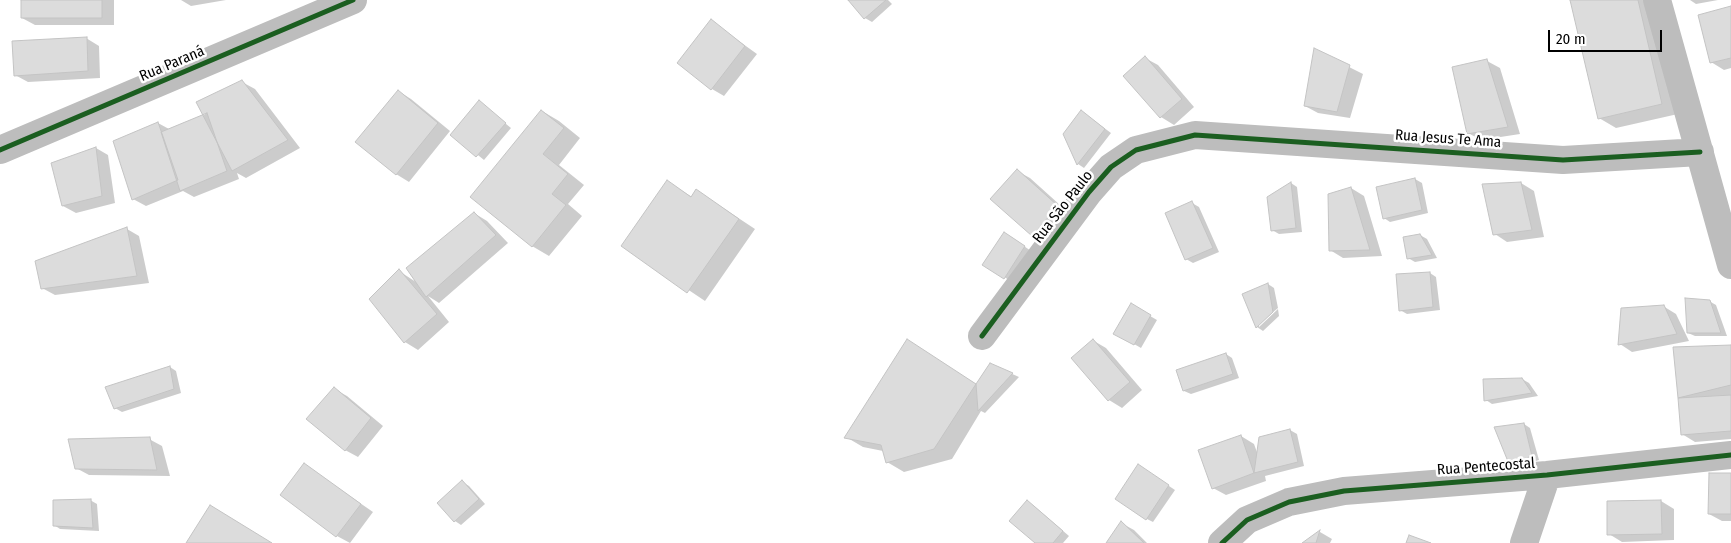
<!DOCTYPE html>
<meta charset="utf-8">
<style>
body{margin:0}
#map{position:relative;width:1731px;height:543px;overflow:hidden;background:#fff;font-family:"Fira Sans Condensed",sans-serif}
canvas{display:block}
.scale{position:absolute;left:1548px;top:30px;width:114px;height:22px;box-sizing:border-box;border:2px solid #000;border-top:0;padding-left:6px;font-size:15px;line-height:18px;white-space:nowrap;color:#000;-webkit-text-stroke:4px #fff;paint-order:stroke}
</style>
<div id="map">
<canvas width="1731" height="543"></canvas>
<div class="scale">20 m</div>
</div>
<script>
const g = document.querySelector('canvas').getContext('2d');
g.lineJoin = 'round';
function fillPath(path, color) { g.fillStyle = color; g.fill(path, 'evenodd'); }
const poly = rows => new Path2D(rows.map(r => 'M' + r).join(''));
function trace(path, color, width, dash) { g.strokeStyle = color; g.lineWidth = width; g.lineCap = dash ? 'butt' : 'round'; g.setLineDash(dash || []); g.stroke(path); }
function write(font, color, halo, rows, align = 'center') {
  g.font = font + ' "Fira Sans Condensed",sans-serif'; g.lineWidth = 5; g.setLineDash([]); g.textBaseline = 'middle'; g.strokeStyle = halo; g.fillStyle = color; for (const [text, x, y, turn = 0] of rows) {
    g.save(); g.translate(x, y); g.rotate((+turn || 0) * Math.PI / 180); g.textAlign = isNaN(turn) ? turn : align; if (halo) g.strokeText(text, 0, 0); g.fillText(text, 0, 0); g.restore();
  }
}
fillPath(poly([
 [22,0,114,0,114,25,35,25,22,18],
 [181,0,226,0,191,6],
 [849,0,888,0,892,4,872,22,865,18],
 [1572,0,1652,0,1678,114,1616,128,1599,118],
 [1690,0,1718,0,1696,4],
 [1731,8,1731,68,1724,70,1711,62],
 [711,21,757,54,724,96,712,89],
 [86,38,99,46,100,78,28,82,15,75],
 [1315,50,1363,74,1350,118,1318,113,1305,106],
 [1145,58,1158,65,1194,107,1174,125,1161,117,1125,76],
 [1487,61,1500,68,1520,134,1481,140,1468,133],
 [242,82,255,89,300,148,246,178,237,173,239,179,194,197,183,191,146,206,133,199,158,123,169,129,204,115],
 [398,91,411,99,450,131,409,182,396,174],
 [479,102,511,128,484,160,452,134],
 [542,111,559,121,580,138,559,165,584,185,568,204,582,216,549,256,532,246],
 [1088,116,1111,133,1084,168,1078,164,1064,134],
 [96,148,108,155,115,203,76,213,63,206],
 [1017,171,1030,178,1070,214,1046,242,1033,235],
 [1415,179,1422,183,1428,213,1390,222,1384,218],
 [668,182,692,197,696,190,755,229,705,301,623,246],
 [1291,183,1297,187,1302,232,1279,234,1272,230],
 [1521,183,1534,191,1544,237,1507,242,1495,234],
 [1351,188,1364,196,1382,256,1343,258,1330,250],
 [1192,203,1199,207,1219,252,1193,263,1186,259],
 [474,213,487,221,508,243,439,303,428,296,449,322,418,350,405,342,370,299,399,271,419,284],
 [127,229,139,236,149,283,55,295,42,288],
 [1420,235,1427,239,1437,258,1415,262,1408,258],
 [1011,237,1031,251,1012,282,984,264],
 [1430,273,1436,277,1440,310,1407,314,1400,310],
 [1268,284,1274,288,1278,308,1259,324,1259,327,1278,309,1279,316,1263,331,1257,327],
 [1709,301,1716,305,1727,336,1695,336,1688,333],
 [1131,305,1157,320,1141,348,1115,333],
 [1663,306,1676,314,1689,341,1632,352,1620,344],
 [1094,341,1106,348,1142,390,1122,408,1109,400],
 [1731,347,1731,439,1695,442,1682,434,1675,348],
 [924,351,977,385,990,364,1019,377,985,413,981,411,952,459,904,472,887,462,883,451,863,447,846,437],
 [1226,354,1232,358,1239,378,1191,394,1184,391],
 [170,367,176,371,181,393,122,412,115,408],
 [1522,379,1529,383,1538,396,1492,404,1486,400],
 [334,389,347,396,383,426,358,457,345,450],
 [1524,424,1530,428,1539,460,1516,467,1510,464],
 [1290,430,1297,434,1304,466,1265,476,1266,481,1226,495,1213,488,1241,436,1254,444,1258,455],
 [149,439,162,446,170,476,89,475,76,468],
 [305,465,373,512,350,543,337,536],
 [1145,470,1175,490,1153,522,1147,519],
 [1731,474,1731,521,1722,521,1709,514],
 [462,482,469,486,485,504,461,525,455,521],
 [90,500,97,504,99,531,60,529,54,525],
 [1661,501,1674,509,1674,540,1622,542,1609,534],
 [1034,506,1069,536,1063,543,1037,543],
 [1121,523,1134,530,1147,543,1108,543],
 [1320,532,1332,539,1330,543,1304,543]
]), '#0003');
const building = poly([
 [21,0,102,0,102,18,21,18,21,0],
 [848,0,886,0,864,19,848,0],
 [1570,0,1638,0,1662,104,1598,119,1570,0],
 [1731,6,1731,58,1710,63,1698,15,1731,6],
 [711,19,745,46,711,90,677,63,711,19],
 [87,37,88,71,14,76,12,41,87,37],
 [1314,48,1350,65,1337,112,1304,106,1314,48],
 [1145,56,1182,99,1160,118,1123,76,1145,56],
 [1487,59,1508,127,1467,134,1452,67,1487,59],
 [242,80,288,140,232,171,196,102,242,80],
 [398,90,438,123,396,175,355,142,398,90],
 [479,100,506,123,476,157,450,135,479,100],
 [541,110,564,128,543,154,568,174,552,194,566,205,532,247,470,197,541,110],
 [1081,110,1105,129,1077,165,1063,134,1081,110],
 [207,113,227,171,180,191,161,132,207,113],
 [158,122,178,180,132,200,113,141,158,122],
 [96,147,102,196,62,206,51,163,96,147],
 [1017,169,1058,206,1032,236,990,199,1017,169],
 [1415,178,1422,210,1383,219,1376,187,1415,178],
 [667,180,691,197,696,189,739,219,687,293,621,246,667,180],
 [1291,182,1296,228,1271,231,1267,197,1291,182],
 [1521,182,1532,230,1493,235,1482,184,1521,182],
 [1351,187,1370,250,1329,251,1328,194,1351,187],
 [1192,201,1213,248,1185,260,1165,213,1192,201],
 [474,212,496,235,426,297,406,268,474,212],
 [127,227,137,276,41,289,35,261,127,227],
 [1004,232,1025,246,1004,279,982,265,1004,232],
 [1420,234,1432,255,1407,259,1403,237,1420,234],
 [399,269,437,314,404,343,369,299,399,269],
 [1430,272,1433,307,1399,311,1396,274,1430,272],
 [1268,283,1273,312,1256,328,1242,294,1268,283],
 [1685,298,1710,300,1721,333,1687,333,1685,298],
 [1131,303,1151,315,1134,345,1113,334,1131,303],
 [1664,305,1677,334,1618,345,1621,308,1664,305],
 [907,339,976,384,934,449,886,463,881,445,844,438,907,339],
 [1093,339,1130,382,1108,401,1071,358,1093,339],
 [1731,345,1731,385,1678,398,1673,347,1731,345],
 [1226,353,1233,374,1183,391,1176,370,1226,353],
 [990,363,1013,373,978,411,976,384,990,363],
 [170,366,174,389,114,409,105,387,170,366],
 [1522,378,1532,393,1484,401,1483,379,1522,378],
 [334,387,371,418,345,451,306,419,334,387],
 [1731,395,1731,431,1681,435,1678,398,1731,395],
 [1524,423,1532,456,1509,464,1494,427,1524,423],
 [1290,429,1298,462,1254,473,1259,437,1290,429],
 [1241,435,1254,473,1212,489,1198,450,1241,435],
 [150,437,157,470,75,469,68,439,150,437],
 [304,463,361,504,336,537,280,495,304,463],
 [1138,464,1169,485,1146,520,1115,499,1138,464],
 [1709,473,1731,473,1731,514,1708,514,1709,473],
 [462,480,479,499,454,522,437,503,462,480],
 [91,499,93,528,53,526,53,500,91,499],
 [1027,500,1063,531,1053,543,1035,543,1009,521,1027,500],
 [1661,500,1662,534,1607,535,1607,501,1661,500],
 [210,505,272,543,186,543,210,505],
 [1121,521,1144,543,1106,543,1121,521],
 [1320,530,1316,543,1302,543,1320,530],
 [1409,535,1431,543,1406,543,1409,535]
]);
fillPath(building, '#dcdcdc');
trace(building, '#c4c4c4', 1);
trace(poly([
 [1657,0,1731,265],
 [0,150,353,0],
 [982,336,1089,192,1111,167,1136,150,1195,135,1563,160,1700,152],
 [1222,543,1247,520,1289,502,1344,491,1547,475,1731,455],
 [1524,543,1547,475]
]), '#bdbdbd', 28);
trace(poly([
 [0,150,353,0],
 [982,336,1089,192,1111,167,1136,150,1195,135,1563,160,1700,152],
 [1222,543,1247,520,1289,502,1344,491,1547,475,1731,455]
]), '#1b5e20', 5);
write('15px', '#000', '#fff', [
 ["Rua Paraná",172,64,-23],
 ["Rua Jesus Te Ama",1448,139,4],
 ["Rua São Paulo",1063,207,-52],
 ["Rua Pentecostal",1486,467,-4]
]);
</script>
